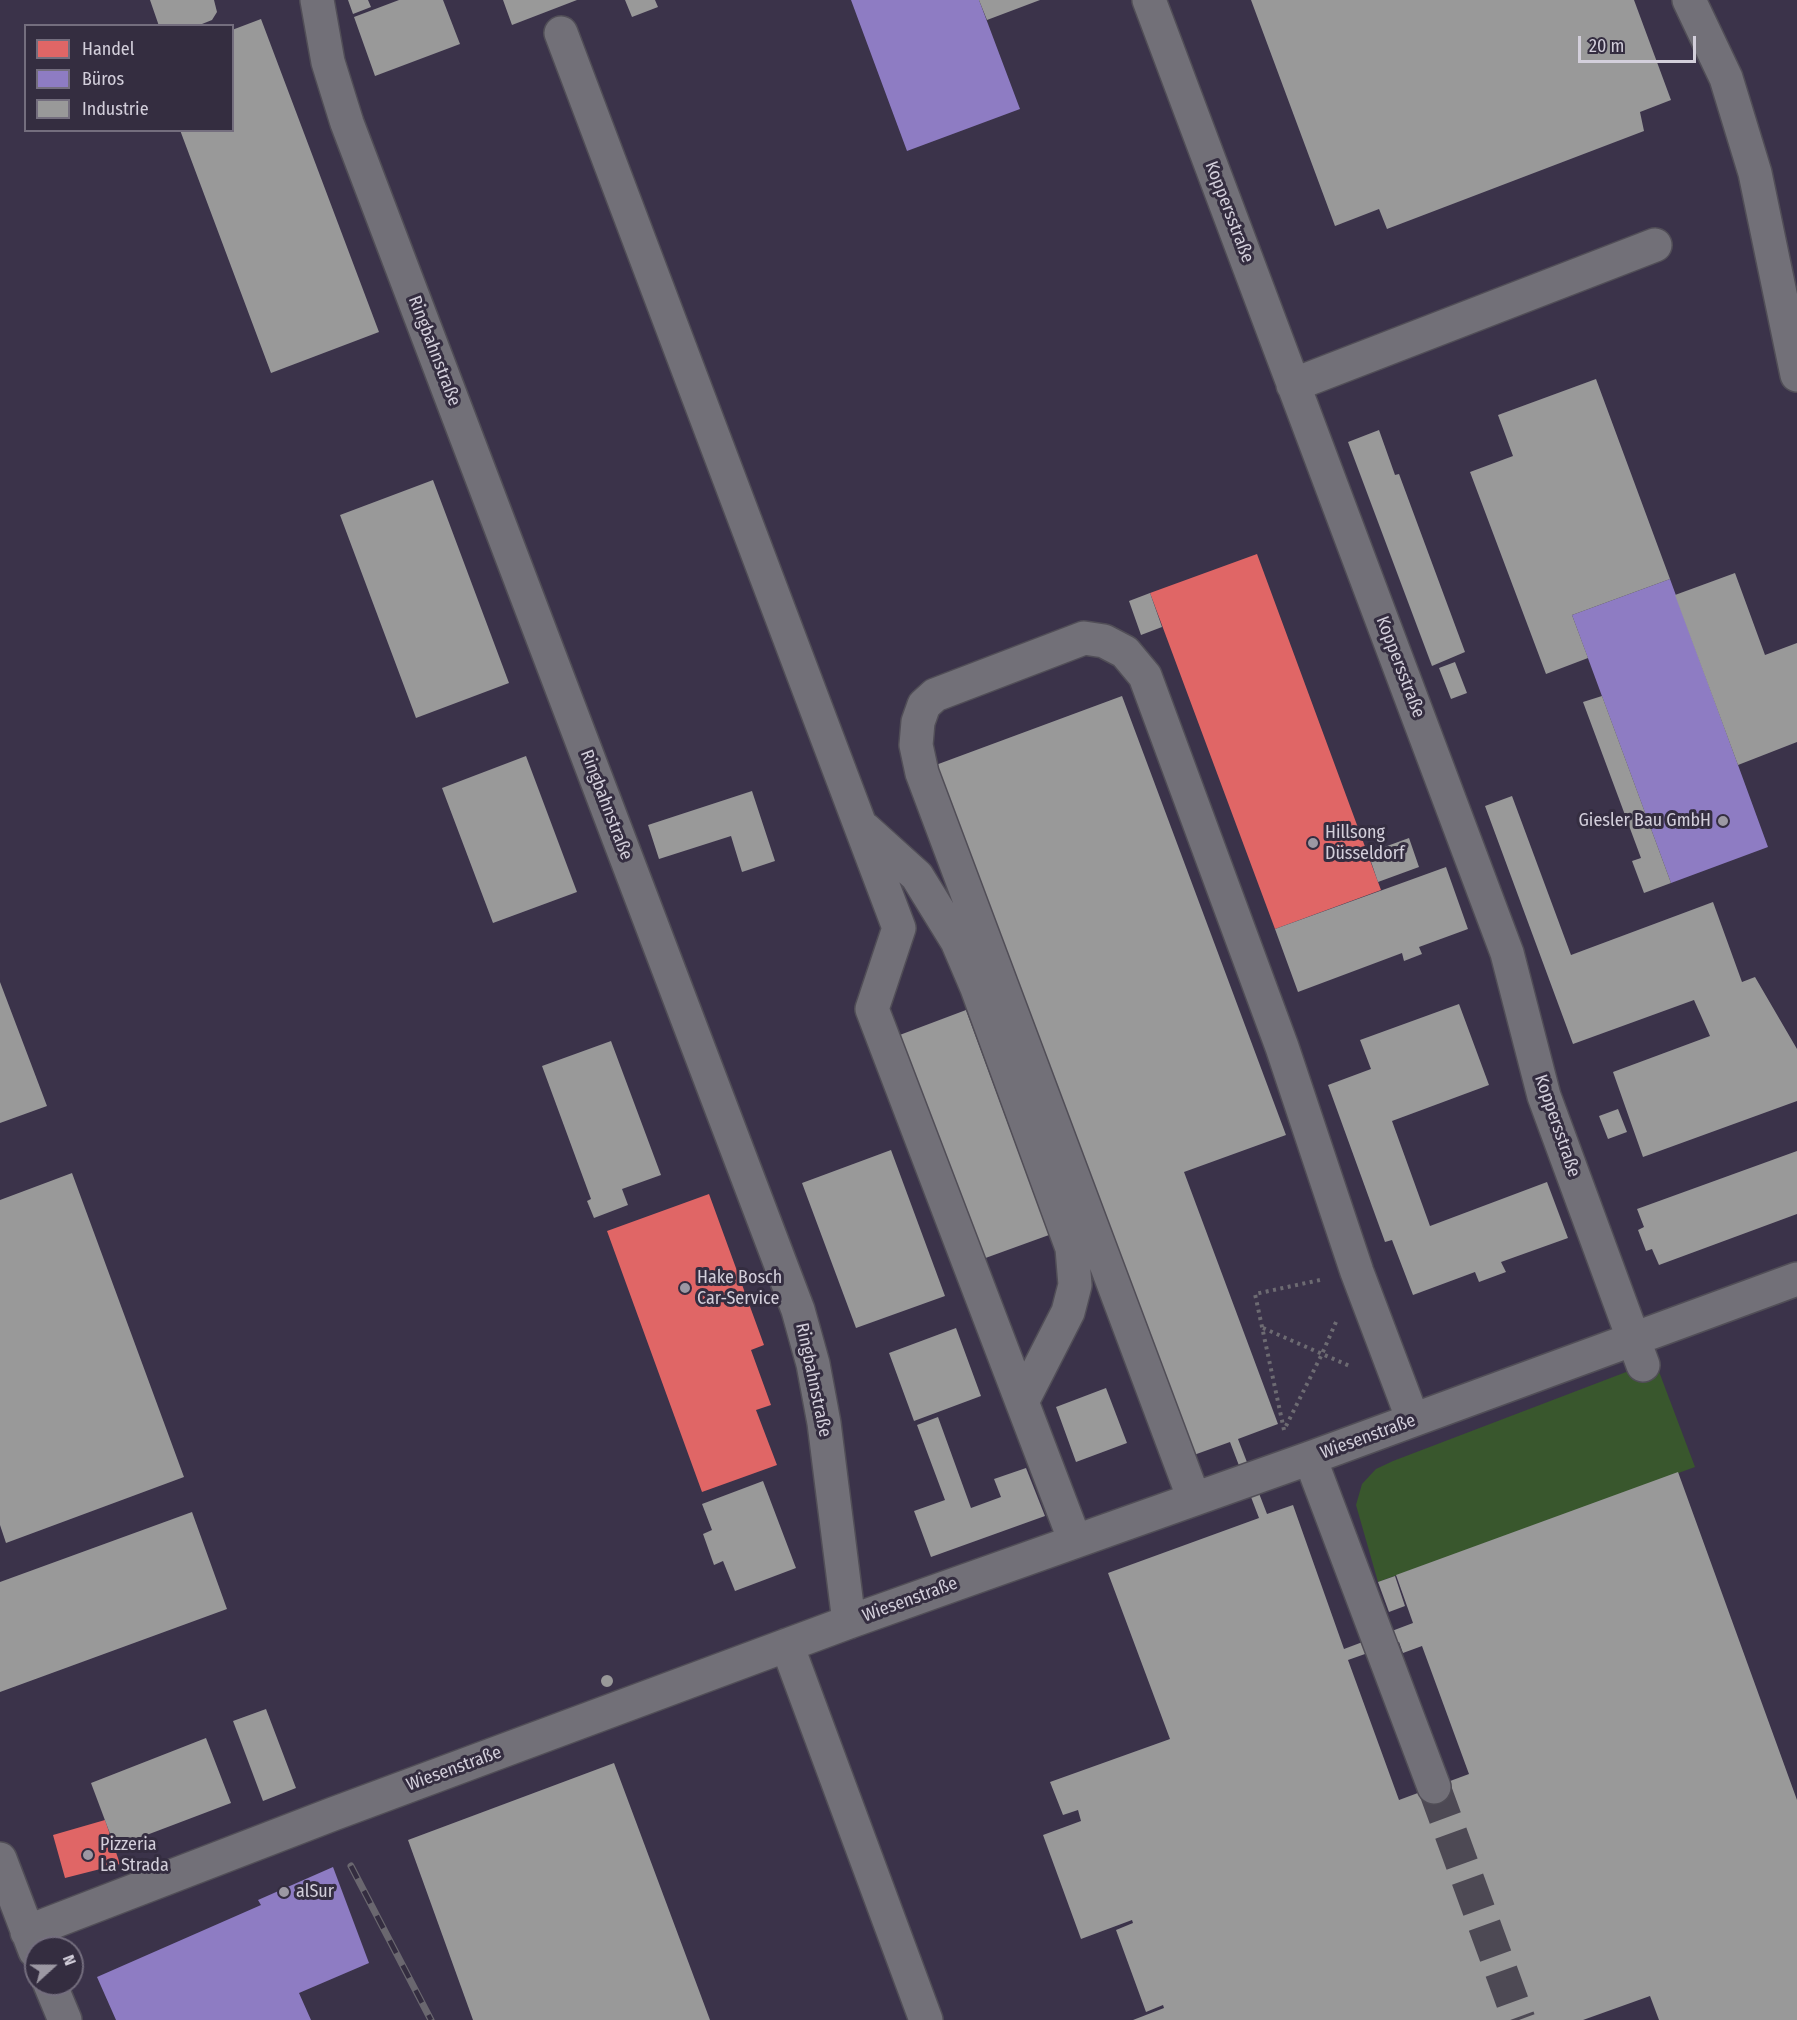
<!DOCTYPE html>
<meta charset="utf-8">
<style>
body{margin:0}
#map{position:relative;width:1797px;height:2020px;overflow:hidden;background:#35313c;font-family:"Fira Sans Condensed",sans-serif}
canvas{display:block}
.legend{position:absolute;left:24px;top:24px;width:210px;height:108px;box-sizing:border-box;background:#342d40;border:2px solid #746e7e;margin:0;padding:8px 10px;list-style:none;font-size:18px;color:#d3cfdb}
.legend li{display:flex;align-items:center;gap:12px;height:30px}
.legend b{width:30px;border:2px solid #746e7e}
.north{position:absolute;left:24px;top:1936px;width:60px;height:60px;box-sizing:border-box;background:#342d40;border:2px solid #746e7e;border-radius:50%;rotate:69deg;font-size:16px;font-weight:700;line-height:24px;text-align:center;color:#d3cfdb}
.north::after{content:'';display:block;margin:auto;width:21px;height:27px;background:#9c98a3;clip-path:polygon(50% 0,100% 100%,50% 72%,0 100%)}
.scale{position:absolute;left:1578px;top:36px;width:118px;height:27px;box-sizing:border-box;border:3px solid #d3cfdb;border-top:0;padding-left:8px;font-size:18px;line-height:21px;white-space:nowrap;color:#d3cfdb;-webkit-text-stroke:4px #342d40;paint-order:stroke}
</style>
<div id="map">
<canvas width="1797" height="2020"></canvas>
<ul class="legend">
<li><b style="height:16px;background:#e06666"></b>Handel</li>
<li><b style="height:16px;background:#8e7cc3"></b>Büros</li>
<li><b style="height:16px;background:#999"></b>Industrie</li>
</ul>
<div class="north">N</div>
<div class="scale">20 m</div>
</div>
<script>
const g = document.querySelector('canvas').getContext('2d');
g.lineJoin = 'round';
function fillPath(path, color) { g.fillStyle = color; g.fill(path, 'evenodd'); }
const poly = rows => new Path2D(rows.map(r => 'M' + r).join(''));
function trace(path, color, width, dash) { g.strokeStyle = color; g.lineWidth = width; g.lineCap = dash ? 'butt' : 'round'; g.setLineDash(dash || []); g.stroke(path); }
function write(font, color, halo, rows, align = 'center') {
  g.font = font + ' "Fira Sans Condensed",sans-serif'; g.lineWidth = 6; g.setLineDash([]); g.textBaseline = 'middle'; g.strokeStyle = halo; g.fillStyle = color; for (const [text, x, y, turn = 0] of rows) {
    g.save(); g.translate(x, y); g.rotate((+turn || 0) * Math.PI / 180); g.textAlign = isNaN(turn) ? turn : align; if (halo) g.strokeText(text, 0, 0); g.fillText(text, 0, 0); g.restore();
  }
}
fillPath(poly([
 [0,0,1797,0,1797,2020,0,2020],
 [26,26,232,26,232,130,26,130],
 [36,1948,72,1948,72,1984,36,1984]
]), '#3b334a');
fillPath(poly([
 [1655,1361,1695,1467,1378,1582,1356,1505,1362,1484,1376,1469,1393,1461]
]), '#39572d');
fillPath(poly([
 [1257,554,1381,890,1275,929,1150,593],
 [709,1194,764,1345,751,1350,771,1405,756,1410,777,1465,702,1492,607,1231],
 [105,1820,120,1864,65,1878,53,1835]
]), '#e06666');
fillPath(poly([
 [851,0,979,0,1020,109,907,151],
 [1670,579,1768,847,1671,883,1572,615],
 [333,1867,369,1963,299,1993,311,2020,116,2020,97,1977,261,1905,258,1900]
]), '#8e7cc3');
fillPath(poly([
 [150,0,214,0,217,12,212,20,197,26,159,26],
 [348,0,368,0,371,7,353,14],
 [399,0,443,0,460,44,375,76,354,17],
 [503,0,577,0,512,25],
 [625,0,655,0,658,7,632,17],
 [979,0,1040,0,987,20],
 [1251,0,1634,0,1671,100,1640,112,1644,131,1387,229,1379,209,1335,226],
 [261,19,379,332,271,373,180,130,232,130,232,30],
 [1596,379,1670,579,1572,615,1588,658,1546,674,1470,472,1513,456,1498,415],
 [1379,430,1395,475,1399,474,1465,652,1432,666,1348,442],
 [433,480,509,683,416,718,340,515],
 [1735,573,1765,655,1797,643,1797,742,1738,765,1675,595],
 [1150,593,1162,627,1141,635,1129,601],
 [1455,662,1467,693,1451,699,1439,668],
 [1122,696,1286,1135,1184,1172,1278,1424,1238,1439,1267,1514,1293,1505,1344,1649,1413,1623,1396,1575,1678,1472,1797,1800,1797,2020,1659,2020,1650,1996,1583,2020,1133,2020,1164,2008,1163,2005,1146,2012,1116,1930,1133,1923,1132,1920,1081,1939,1043,1835,1081,1821,1078,1810,1063,1815,1050,1782,1170,1739,1108,1573,1259,1518,1230,1442,1191,1456,933,766],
 [1399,1642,1403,1653,1422,1646,1469,1774,1399,1800,1348,1660],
 [1602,696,1671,883,1644,893,1632,861,1641,858,1583,702],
 [526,756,577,892,493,923,442,788],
 [752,791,775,861,742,872,731,836,659,859,648,825],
 [1512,796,1571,955,1713,902,1742,982,1755,977,1797,1049,1797,1101,1643,1157,1613,1072,1710,1036,1694,1000,1573,1044,1485,806],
 [1409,838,1419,867,1378,882,1368,853],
 [1446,867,1468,929,1419,947,1422,954,1404,961,1402,953,1298,992,1275,929],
 [0,982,47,1106,0,1123],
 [1459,1004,1489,1085,1392,1121,1430,1226,1547,1182,1568,1238,1501,1262,1506,1272,1479,1282,1475,1272,1413,1295,1392,1240,1385,1242,1328,1085,1371,1069,1360,1040],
 [966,1010,1049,1235,980,1260,897,1036],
 [611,1041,661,1175,622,1189,628,1205,594,1218,587,1201,591,1199,542,1066],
 [1618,1109,1627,1132,1608,1139,1599,1116],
 [891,1150,945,1296,856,1328,802,1183],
 [1797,1151,1797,1214,1659,1265,1652,1249,1646,1251,1638,1230,1644,1227,1637,1209],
 [72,1173,184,1477,6,1543,0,1525,0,1200],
 [956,1328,981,1396,914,1421,889,1353],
 [1106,1388,1127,1443,1076,1462,1056,1407],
 [938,1417,971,1508,1001,1497,994,1479,1026,1468,1045,1516,931,1557,914,1511,945,1500,917,1425],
 [763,1481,796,1568,735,1591,723,1561,714,1565,703,1534,712,1530,702,1504],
 [192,1512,227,1609,0,1692,0,1582],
 [1395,1576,1405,1606,1389,1612,1378,1582],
 '601 1681a6 6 0 1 1 12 0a6 6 0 1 1-12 0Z',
 [266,1709,296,1788,263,1801,233,1721],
 [206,1738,231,1803,115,1847,91,1783],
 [614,1763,710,2020,473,2020,408,1840]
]), '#999');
trace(poly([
 [1434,1787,1519,2020]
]), '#4d4954', 33, [33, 16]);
const minor = poly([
 [317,0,328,62,347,123,798,1310,813,1364,824,1423,849,1622],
 [1149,0,1507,953,1544,1096,1643,1365],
 [1689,0,1726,78,1755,173,1797,375],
 [561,33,899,928,872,1009,1075,1541],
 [1293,385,1655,245],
 [865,829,917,876,957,941,977,988,1072,1248,1075,1285,1068,1312,1022,1402],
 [1310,1458,1434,1787],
 [1194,1499,922,773,916,745,918,722,924,705,935,695,1084,638,1104,641,1125,652,1145,676,1282,1047,1357,1272,1413,1420],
 [787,1645,926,2020],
 [0,1859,35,1951],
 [27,1932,333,1814,849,1622,1310,1458,1797,1279],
 [50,1984,65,2020]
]);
trace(minor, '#514e57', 36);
trace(poly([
 [1263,1328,1352,1367],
 [1286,1426,1322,1354,1336,1322],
 [1284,1430,1255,1294,1320,1280]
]), '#6d6b72', 4, [3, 4.5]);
trace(minor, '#727078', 33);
const rail = poly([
 [351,1866,431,2020]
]);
trace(rail, '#6a676f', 7);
trace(rail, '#342d40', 4.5, [14]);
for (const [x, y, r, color] of [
 [1723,821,6,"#9c98a3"],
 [1313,843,6,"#9c98a3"],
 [685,1288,6,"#9c98a3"],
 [88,1855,6,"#9c98a3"],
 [284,1892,6,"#9c98a3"]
]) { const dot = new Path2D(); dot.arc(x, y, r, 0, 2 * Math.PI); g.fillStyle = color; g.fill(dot); trace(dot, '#342d40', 2); }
write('18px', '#d3cfdb', '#342d40', [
 ["Koppersstraße",1229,212,69],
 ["Ringbahnstraße",434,351,69],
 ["Koppersstraße",1400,667,69],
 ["Ringbahnstraße",606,805,69],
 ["Koppersstraße",1557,1126,71],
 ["Ringbahnstraße",813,1380,78],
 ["Wiesenstraße",1368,1437,-20],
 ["Wiesenstraße",910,1600,-20],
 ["Wiesenstraße",454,1769,-20]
]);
write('18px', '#d3cfdb', '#342d40', [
 ["Giesler Bau GmbH",1711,821,"right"],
 ["Hillsong",1325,833],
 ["Düsseldorf",1325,854],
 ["Hake Bosch",697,1278],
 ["Car-Service",697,1299],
 ["Pizzeria",100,1845],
 ["La Strada",100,1866],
 ["alSur",296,1892]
], 'left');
</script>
